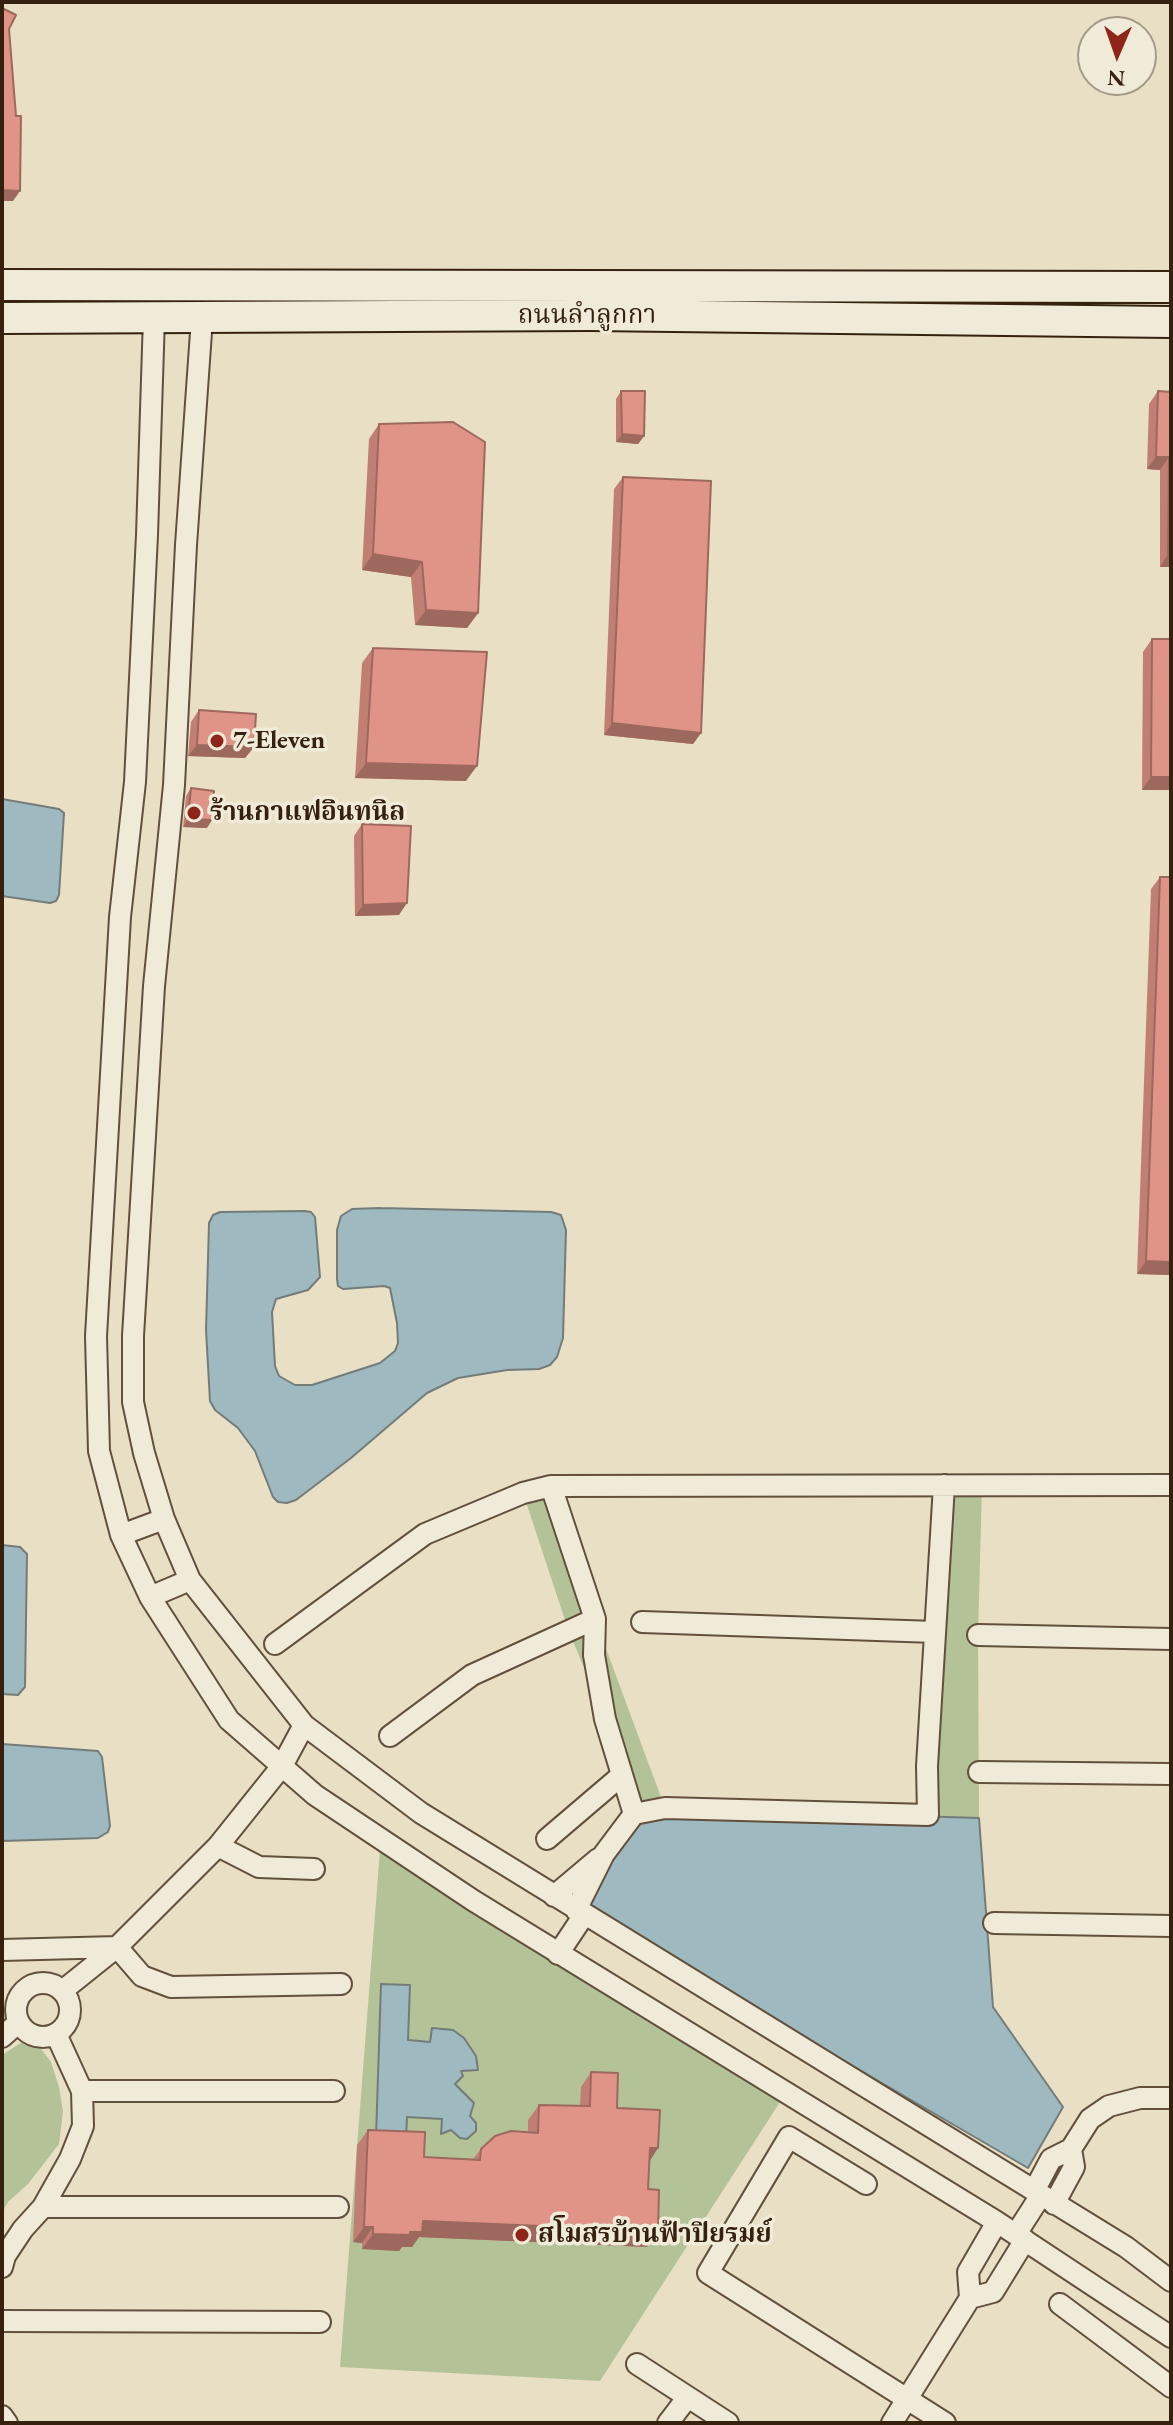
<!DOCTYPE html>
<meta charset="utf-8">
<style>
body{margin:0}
#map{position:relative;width:1173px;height:2425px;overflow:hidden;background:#e8dfc5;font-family:"EB Garamond",serif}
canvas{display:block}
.frame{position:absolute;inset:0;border:4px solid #35210e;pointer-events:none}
.north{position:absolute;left:1077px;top:16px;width:80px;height:80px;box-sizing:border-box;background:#f0ead9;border:2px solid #a59a88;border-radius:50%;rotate:182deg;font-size:22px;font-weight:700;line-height:32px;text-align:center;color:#35210e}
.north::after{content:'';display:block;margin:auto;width:28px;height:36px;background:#8f2418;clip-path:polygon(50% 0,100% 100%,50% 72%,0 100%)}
</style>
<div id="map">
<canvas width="1173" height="2425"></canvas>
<div class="frame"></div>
<div class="north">N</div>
</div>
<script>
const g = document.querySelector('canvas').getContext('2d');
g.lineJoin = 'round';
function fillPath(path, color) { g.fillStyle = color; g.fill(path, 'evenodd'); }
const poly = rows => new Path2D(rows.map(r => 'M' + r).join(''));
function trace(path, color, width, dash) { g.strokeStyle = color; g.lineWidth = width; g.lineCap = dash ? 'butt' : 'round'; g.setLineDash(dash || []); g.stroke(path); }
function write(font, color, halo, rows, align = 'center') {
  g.font = font + ' "EB Garamond","Noto Serif Thai",serif'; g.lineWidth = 7; g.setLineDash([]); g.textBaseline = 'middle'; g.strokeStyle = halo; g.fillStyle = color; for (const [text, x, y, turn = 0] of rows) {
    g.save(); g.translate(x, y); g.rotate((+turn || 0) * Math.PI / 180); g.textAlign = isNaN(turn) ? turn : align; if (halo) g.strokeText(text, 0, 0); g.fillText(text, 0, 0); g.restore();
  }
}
fillPath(poly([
 [944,1485,982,1485,978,1635,979,1818,928,1815],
 [551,1486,595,1619,665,1808,634,1814,605,1719,568,1629,523,1493],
 [380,1850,780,2102,600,2381,340,2367],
 [22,2042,38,2045,51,2062,59,2087,63,2111,59,2144,28,2184,8,2202,2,2213,2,2055]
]), '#b3c297');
const water = poly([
 [2,799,59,809,64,813,59,895,56,901,50,903,2,896,2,799],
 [380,1208,551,1212,561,1215,566,1230,563,1338,557,1357,550,1365,539,1369,507,1370,458,1378,427,1393,351,1458,296,1500,287,1503,278,1502,273,1497,255,1451,238,1428,215,1410,210,1401,206,1330,209,1223,213,1215,220,1212,305,1211,311,1212,315,1217,320,1277,308,1290,276,1299,272,1312,275,1366,279,1376,295,1385,312,1385,380,1363,395,1351,398,1343,397,1323,390,1288,384,1286,343,1289,338,1286,337,1279,337,1230,341,1216,352,1209,380,1208],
 [2,1545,20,1547,27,1554,25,1687,18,1695,2,1694,2,1545],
 [2,1744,98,1751,102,1757,110,1826,108,1832,98,1838,2,1841,2,1744],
 [665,1808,979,1818,993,2007,1063,2107,1028,2168,579,1907,634,1821,665,1808],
 [381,1984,410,1985,408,2040,430,2042,432,2028,453,2030,464,2038,476,2056,478,2070,461,2071,463,2076,455,2084,474,2103,470,2116,476,2123,476,2131,467,2139,460,2138,451,2130,441,2134,442,2119,407,2117,406,2139,376,2137,381,1984]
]);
fillPath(water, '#9eb9c0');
trace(water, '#747c79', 2);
const minor = poly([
 [154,317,147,535,135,782,120,917,96,1336,99,1451,121,1535,150,1597,229,1720,315,1795,474,1901,997,2222,1171,2337],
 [202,318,186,545,174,785,154,986,133,1336,133,1402,144,1453,164,1519,190,1580,304,1725,421,1813,1126,2247,1171,2281],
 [121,1535,164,1519],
 [150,1597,190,1580],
 [642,1622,935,1632],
 [978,1635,1171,1639],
 [275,1644,425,1534,523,1493,551,1486],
 [390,1736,472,1675,595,1619],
 [979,1772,1171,1774],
 [634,1814,665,1808,928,1815,927,1766,944,1485],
 [547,1839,622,1775],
 [218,1846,259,1867,314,1869],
 [554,1896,598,1859],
 [576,1910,604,1854,634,1814,605,1719,594,1655,595,1619,551,1486,1171,1485],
 [994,1923,1171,1926],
 [2,1950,117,1947,142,1976,171,1987,341,1984],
 [558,1954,584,1915],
 '16 2010a27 27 0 1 1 54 0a27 27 0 1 1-54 0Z',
 [62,1991,117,1947,218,1846,282,1766,304,1725],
 [2,2037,19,2022],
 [82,2091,334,2091],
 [866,2184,789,2137,708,2273,945,2423],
 [1034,2191,1051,2159,1071,2149],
 [1054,2204,1074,2167,1071,2149,1090,2119,1109,2106,1140,2098,1171,2098],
 [43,2207,338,2207],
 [997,2222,968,2272,970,2298,993,2292,1025,2240],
 [1016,2234,1041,2195],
 [2,2267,5,2256,23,2229,43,2207,70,2159,83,2126,82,2091,56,2034],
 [1060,2304,1171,2387],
 [2,2321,320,2322],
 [637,2364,728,2423],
 [2,2416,7,2423],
 [668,2423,687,2398],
 [892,2423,970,2298]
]);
const secondary = poly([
 [2,285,1171,287],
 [2,318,590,315,1171,322]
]);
trace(minor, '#62503c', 24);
trace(secondary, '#35210e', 34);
trace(minor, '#f0ead9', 20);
trace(secondary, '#f0ead9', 30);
fillPath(poly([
 [621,391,644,436,638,444,616,442,616,399],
 [1158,391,1171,392,1171,567,1160,567,1160,470,1147,469,1149,404],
 [379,424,478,613,467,628,415,625,411,577,362,570,369,439],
 [623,477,701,733,693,744,604,735,614,489],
 [1152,639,1171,639,1171,790,1142,790,1143,652],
 [373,648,466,781,355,778,362,663],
 [199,710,254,747,245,758,188,756,191,722],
 [191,788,207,828,183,827,186,796],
 [362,824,399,915,355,916,354,836],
 [1160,877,1171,877,1171,1275,1137,1274,1151,889],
 [591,2072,617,2108,649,2161,648,2189,658,2231,647,2247,419,2237,412,2247,402,2247,399,2251,362,2249,362,2243,353,2242,357,2145,368,2130,424,2157,473,2159,481,2149,528,2132,528,2120,539,2105,580,2106,581,2087]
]), '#c17f74');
fillPath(poly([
 [2,190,20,191,13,201,2,201],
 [622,434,644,436,638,444,616,442],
 [1156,457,1169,457,1160,470,1147,469],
 [373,554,422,562,411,577,362,570],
 [1168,554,1171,554,1171,567,1160,567],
 [426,610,478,613,467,628,415,625],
 [612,723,701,733,693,744,604,735],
 [197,745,254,747,245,758,188,756],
 [366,763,477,766,466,781,355,778],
 [1151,777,1171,777,1171,790,1142,790],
 [188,819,212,820,207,828,183,827],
 [407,903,399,915,355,916,363,905],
 [1146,1261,1171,1262,1171,1275,1137,1274],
 [650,2148,658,2148,648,2164],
 [423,2221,658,2231,647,2247,419,2237,412,2247,402,2247,399,2251,362,2249,373,2234,410,2232],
 [364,2227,373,2227,362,2243,353,2242]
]), '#9d685e');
const building = poly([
 [2,8,16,15,9,29,16,116,21,116,20,191,2,190,2,8],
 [621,391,645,391,644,436,622,434,621,391],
 [1158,391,1171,392,1171,554,1168,554,1169,457,1156,457,1158,391],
 [453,422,485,442,478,613,426,610,422,562,373,554,379,424,453,422],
 [623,477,711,481,701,733,612,723,623,477],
 [1152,639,1171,639,1171,777,1151,777,1152,639],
 [373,648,487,652,477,766,366,763,373,648],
 [199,710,256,714,254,747,197,745,199,710],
 [191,788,214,791,212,820,188,819,191,788],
 [362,824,411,826,407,903,363,905,362,824],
 [1160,877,1171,877,1171,1262,1146,1261,1160,877],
 [591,2072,618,2073,617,2108,660,2110,658,2148,650,2148,648,2189,659,2190,658,2231,423,2221,422,2232,410,2232,410,2235,373,2234,373,2227,364,2227,368,2130,425,2132,424,2157,480,2160,481,2149,495,2136,511,2131,538,2133,539,2105,590,2106,591,2072]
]);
fillPath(building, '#e09487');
trace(building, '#9d685e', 2);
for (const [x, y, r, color] of [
 [217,741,8,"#8f2418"],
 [194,813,8,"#8f2418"],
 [522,2235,8,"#8f2418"]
]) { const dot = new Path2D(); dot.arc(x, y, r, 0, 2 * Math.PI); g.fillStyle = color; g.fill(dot); trace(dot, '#f0ead9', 3); }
write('26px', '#35210e', '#f0ead9', [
 ["ถนนลำลูกกา",587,316]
]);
write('bold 26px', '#35210e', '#f0ead9', [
 ["7-Eleven",233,741],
 ["ร้านกาแฟอินทนิล",210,813],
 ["สโมสรบ้านฟ้าปิยรมย์",538,2235]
], 'left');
</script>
